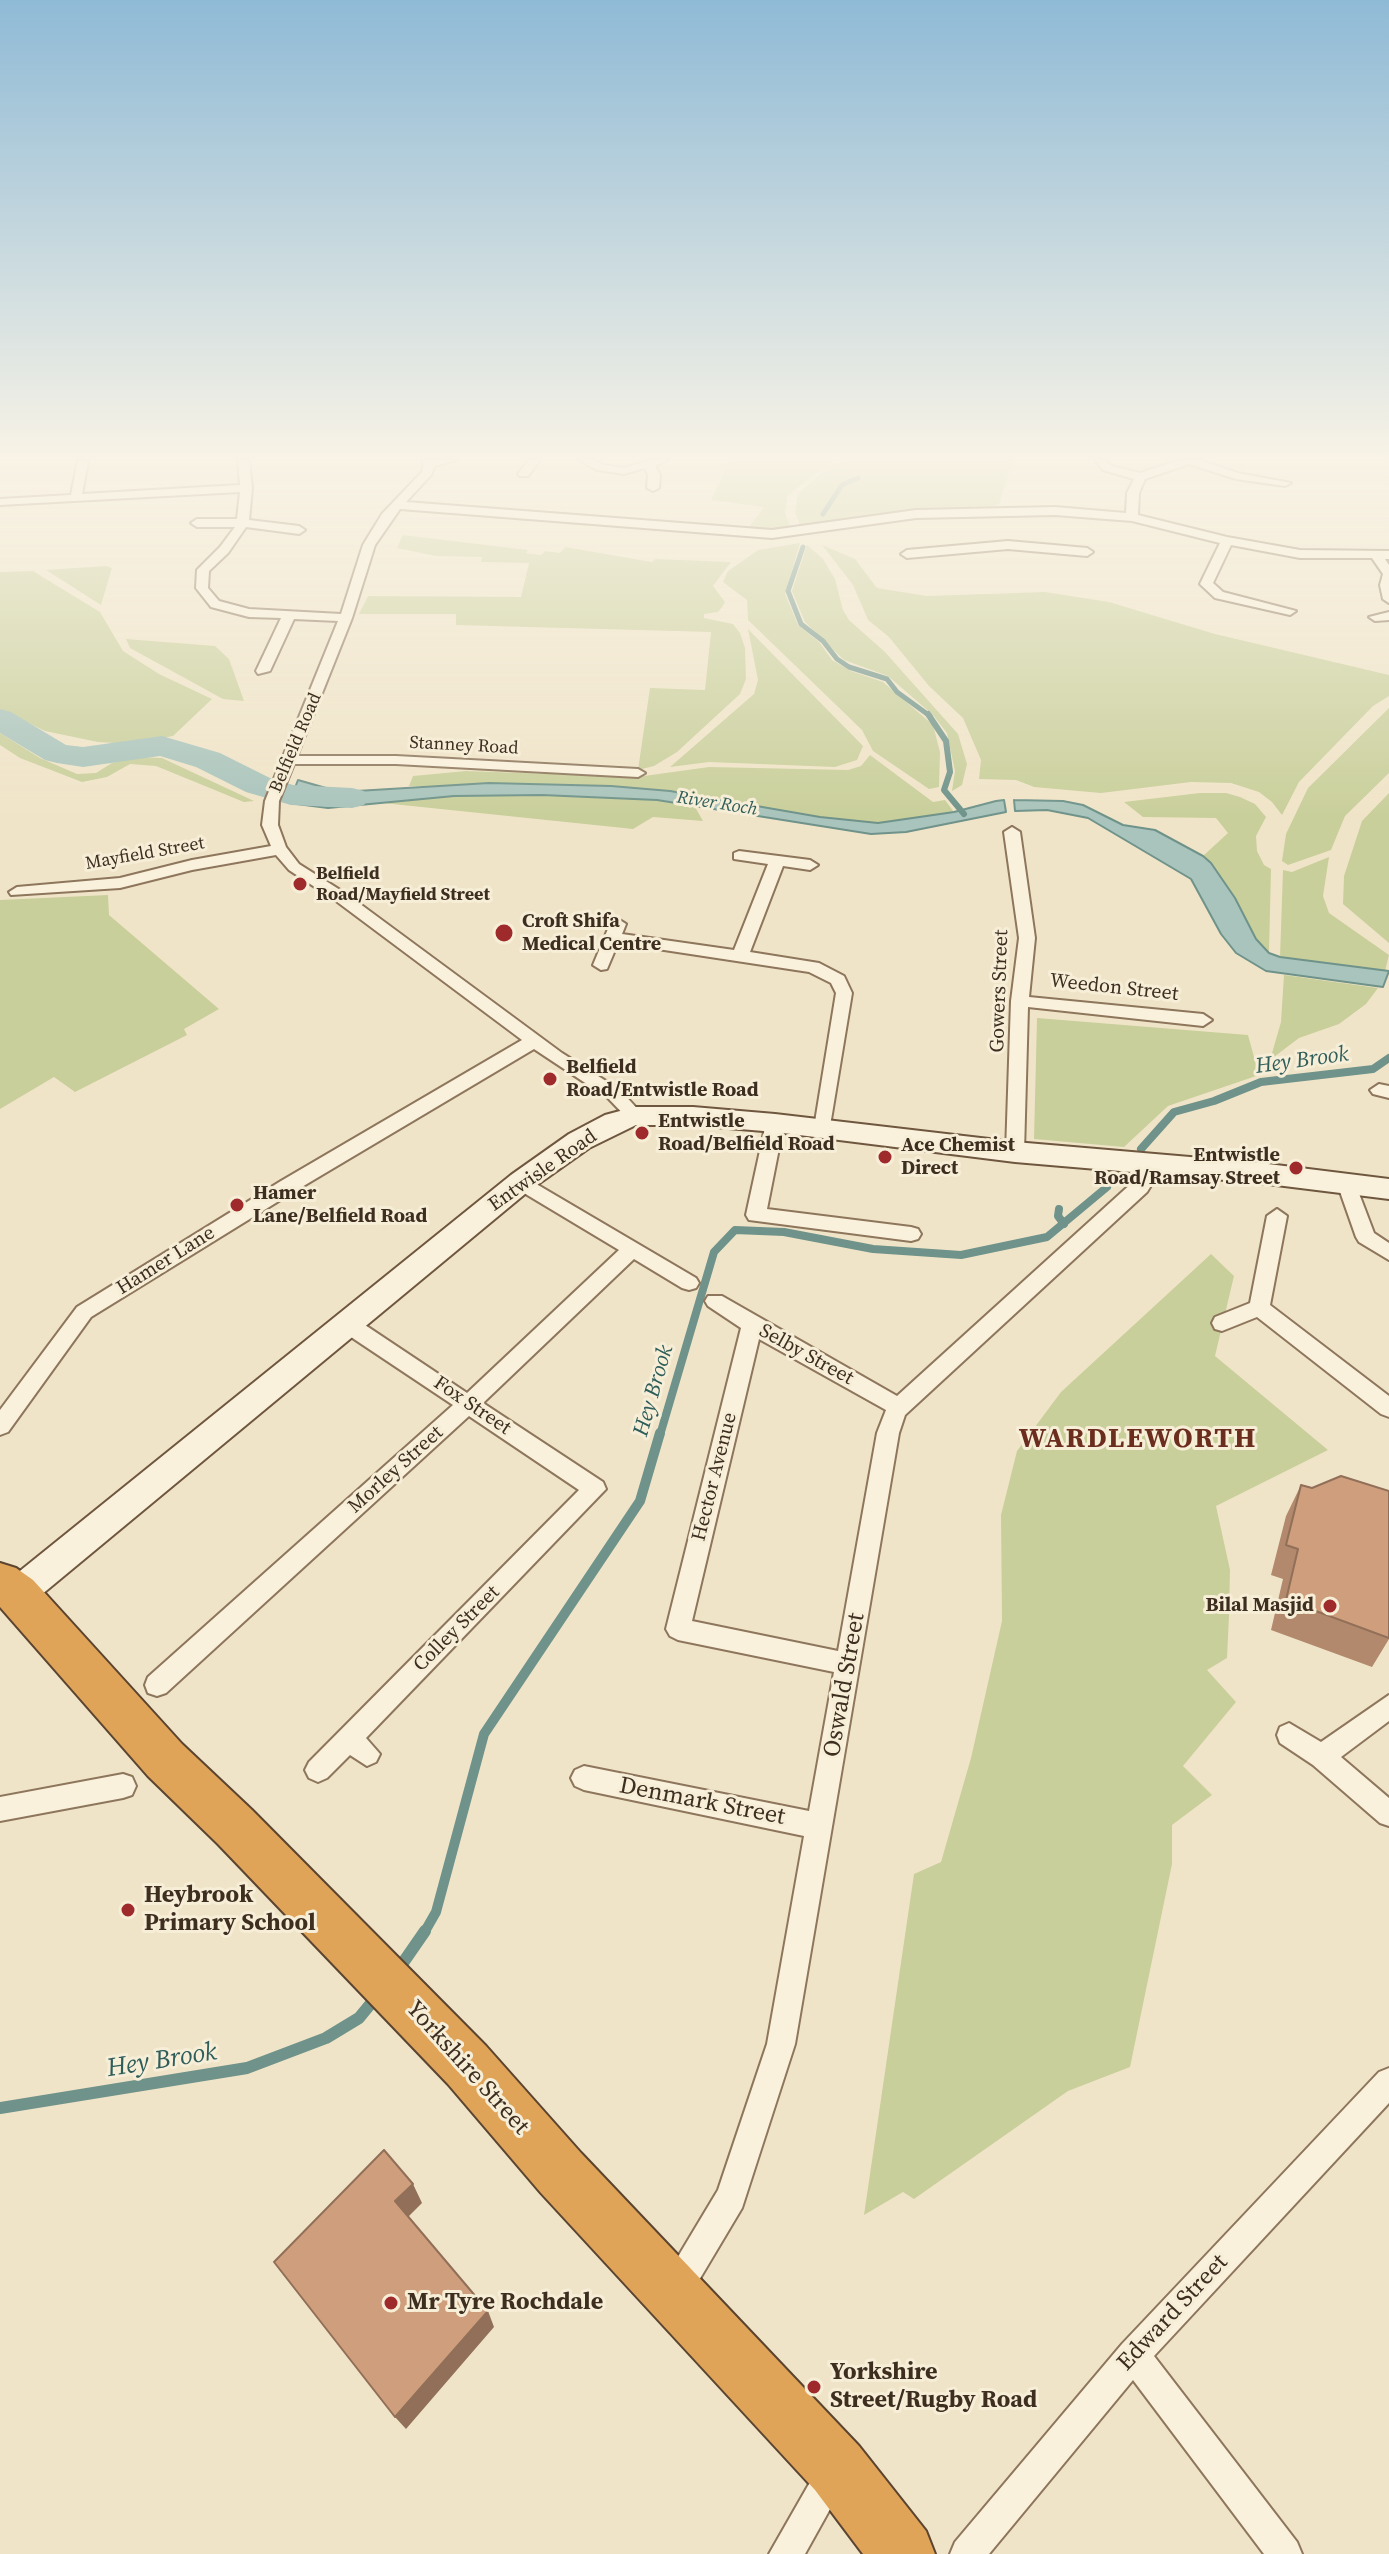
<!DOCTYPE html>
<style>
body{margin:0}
canvas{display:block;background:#f0e4c8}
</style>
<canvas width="1389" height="2554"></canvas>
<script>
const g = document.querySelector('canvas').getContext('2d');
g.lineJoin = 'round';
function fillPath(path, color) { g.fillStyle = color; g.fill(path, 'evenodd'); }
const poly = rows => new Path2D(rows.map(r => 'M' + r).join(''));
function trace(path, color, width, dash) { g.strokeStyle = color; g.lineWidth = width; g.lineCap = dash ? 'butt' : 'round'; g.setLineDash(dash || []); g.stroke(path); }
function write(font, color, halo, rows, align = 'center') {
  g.font = font + ' "Source Serif 4",serif'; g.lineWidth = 6; g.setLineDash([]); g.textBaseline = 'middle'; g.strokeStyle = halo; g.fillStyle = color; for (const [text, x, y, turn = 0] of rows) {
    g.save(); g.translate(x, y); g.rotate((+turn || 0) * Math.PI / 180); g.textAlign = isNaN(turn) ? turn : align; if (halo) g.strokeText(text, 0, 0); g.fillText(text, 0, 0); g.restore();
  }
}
fillPath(poly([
 [730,460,833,460,787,496,785,513,791,528,772,530,748,529,764,507,711,500],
 [845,460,1013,460,999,504,987,509,927,509,801,527,795,513,798,494,819,475],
 [403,535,528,550,526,553,541,555,545,551,560,553,565,547,652,562,655,559,731,562,713,586,725,602,722,607,718,612,704,614,704,618,733,624,740,633,745,648,746,679,740,694,677,752,654,766,638,770,650,688,705,690,711,632,456,625,456,614,359,614,368,596,521,597,529,563,481,562,482,557,436,556,397,548],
 [800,543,785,594,798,625,819,642,832,660,851,671,883,682,933,725,940,752,939,787,929,789,873,751,862,730,748,620,747,600,723,582,728,571,758,550],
 [807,545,823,559,835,579,843,610,849,620,885,652,958,734,967,764,962,785,952,791,955,771,947,733,933,715,888,676,844,660,805,622,792,591],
 [822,545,855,559,877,588,927,596,1045,592,1109,602,1215,634,1389,675,1389,696,1373,706,1299,782,1282,815,1272,802,1259,792,1231,783,1191,782,1101,793,1034,787,1016,780,979,779,981,760,963,718,929,686,889,637,868,620,853,585],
 [106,566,112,568,101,605,46,570],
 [33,571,100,612,123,651,159,674,212,699,173,736,131,744,98,742,45,731,0,709,0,572],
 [748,629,863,746,857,760,835,767,709,762,670,767,754,694,758,680],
 [126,639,215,646,229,659,244,701,223,699,130,648],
 [1389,708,1389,773,1345,816,1331,850,1288,865,1282,861,1286,834,1308,788],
 [0,733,40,758,77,774,96,773,112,763,135,757,162,758,254,801,244,802,156,766,130,764,107,777,82,782,20,758,0,745],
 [870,755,933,802,945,800,954,812,878,823,820,817,670,791,611,786,409,786,413,776,466,771,637,777,709,767,848,770,861,766],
 [1200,793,1226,793,1240,797,1255,804,1266,817,1256,836,1257,851,1264,865,1271,869,1269,953,1256,939,1235,898,1203,856,1228,833,1216,818,1143,817,1124,802],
 [1389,793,1389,943,1343,904,1344,876,1362,821],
 [542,795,657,800,695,807,703,821,653,817,633,829,383,803,454,796],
 [1329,857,1323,896,1329,913,1389,955,1385,971,1280,957,1283,870,1292,872],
 [108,895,109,915,219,1009,184,1029,187,1035,75,1092,54,1077,0,1109,0,900],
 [1284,975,1378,988,1366,1004,1339,1024,1299,1038,1270,1060,1281,1022],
 [1037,1018,1248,1035,1259,1075,1168,1106,1124,1147,1034,1139],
 [1211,1254,1234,1276,1215,1356,1328,1450,1216,1506,1230,1570,1229,1616,1227,1658,1207,1670,1236,1702,1183,1766,1212,1795,1172,1825,1172,1864,1130,2067,1068,2091,914,2199,903,2192,864,2215,914,1874,941,1862,971,1758,1002,1621,1001,1515,1017,1451,1061,1392]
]), '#c9cf9b');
const water = poly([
 [298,780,340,792,489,783,611,786,670,791,820,817,878,823,954,812,996,801,1004,800,1006,812,906,832,871,834,657,800,542,795,454,796,328,808,289,803,298,780],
 [1014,800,1063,801,1083,805,1123,825,1155,830,1203,856,1211,863,1235,898,1256,939,1269,953,1280,957,1389,971,1383,987,1266,971,1236,953,1221,934,1191,879,1088,818,1047,810,1015,811,1014,800]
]);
fillPath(water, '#a9c4bc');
trace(water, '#6f938a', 2);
trace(poly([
 [823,514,842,485,858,478],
 [803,547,788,591,801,624,823,641,837,659,849,667,887,679,897,692,930,716]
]), '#6f938a', 5);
trace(poly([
 [928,714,946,741,950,772,944,790,964,814]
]), '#6f938a', 6);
trace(poly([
 [1141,1149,1174,1112,1214,1101,1261,1082,1373,1069,1389,1058],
 [1059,1209,1058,1216,1064,1224],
 [660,1435,714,1252,735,1230,784,1232,873,1249,961,1255,1047,1237,1107,1187]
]), '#6f938a', 8);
trace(poly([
 [424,1933,436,1912,484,1734,640,1501,660,1433]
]), '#6f938a', 10);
trace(poly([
 [398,1970,425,1931],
 [0,2108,247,2068,326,2038,359,2018,377,1996]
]), '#6f938a', 12);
fillPath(poly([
 [0,709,11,712,66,745,83,747,162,736,220,753,270,778,293,785,352,788,364,791,369,798,364,805,352,808,291,805,246,792,196,767,160,756,83,767,57,763,45,760,0,733,0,709]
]), '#a9c4bc');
const street = poly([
 [78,460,88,462,82,494,240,485,238,460,249,460,252,488,249,520,299,526,305,530,299,534,246,527,228,553,209,571,208,588,219,601,249,609,341,614,363,545,382,514,422,472,424,464,422,460,456,460,435,466,431,475,406,502,772,530,916,510,1055,507,1126,513,1127,493,1134,479,1103,470,1095,460,1106,460,1111,466,1140,473,1180,460,1199,460,1238,473,1291,483,1285,486,1236,479,1189,464,1145,479,1139,493,1138,515,1227,537,1300,550,1389,551,1389,559,1385,559,1389,565,1389,603,1383,599,1380,585,1383,574,1372,558,1300,558,1231,545,1213,583,1223,592,1296,611,1290,615,1215,598,1200,584,1220,543,1132,521,1055,515,916,518,772,538,400,509,375,545,352,618,297,756,396,756,638,769,645,773,638,777,396,764,294,764,279,801,278,825,286,847,299,864,348,895,562,1053,620,1090,644,1116,641,1120,629,1120,608,1098,534,1049,295,1191,91,1317,8,1432,0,1435,0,1410,77,1307,281,1181,522,1040,336,901,289,870,276,855,192,870,120,888,11,895,9,892,17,887,120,878,192,860,271,846,262,825,265,801,338,621,294,619,270,671,258,674,256,671,281,618,249,617,211,607,196,588,197,570,220,547,235,527,197,527,191,523,197,519,237,519,240,492,0,505,0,499,71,495,78,460],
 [529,460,540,460,528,476,520,476,518,474,529,460],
 [579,460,593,460,604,465,624,468,651,460,668,460,655,466,660,475,659,488,653,491,647,488,648,475,645,468,624,474,597,470,579,460],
 [1008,541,1087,548,1093,552,1087,556,1008,549,907,558,901,554,907,550,1008,541],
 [1389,612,1389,620,1375,621,1369,617,1389,612],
 [1012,827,1020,832,1035,938,1029,997,1203,1014,1212,1020,1203,1026,1028,1007,1024,1152,1015,1158,1006,1152,1011,1001,1019,938,1004,832,1012,827],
 [739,851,810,860,818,865,810,870,783,866,750,952,819,963,844,976,852,993,829,1132,817,1132,814,1128,836,993,831,983,809,972,618,943,607,969,601,970,593,965,610,924,618,919,626,924,622,934,734,950,768,864,734,859,734,853,739,851],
 [1379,1084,1389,1086,1389,1098,1373,1094,1370,1090,1379,1084],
 [775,1117,784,1123,767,1209,911,1227,918,1229,921,1234,918,1239,911,1241,749,1220,746,1215,766,1123,775,1117],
 [1156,1156,1165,1163,1147,1192,905,1415,899,1433,795,2044,742,2208,686,2302,675,2306,664,2302,660,2291,664,2280,718,2190,767,2044,804,1836,584,1790,575,1786,571,1778,575,1770,584,1766,809,1811,834,1672,678,1640,670,1636,666,1629,741,1328,708,1306,705,1301,708,1296,722,1296,897,1396,1133,1182,1149,1158,1156,1156],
 [759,1339,886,1410,877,1433,838,1651,692,1621,759,1339],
 [521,1175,696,1278,699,1283,696,1288,689,1290,682,1288,634,1259,483,1403,603,1482,606,1489,366,1738,380,1754,376,1762,367,1766,350,1755,327,1778,318,1782,309,1778,305,1770,309,1762,579,1490,469,1416,166,1693,157,1696,148,1693,145,1685,148,1677,453,1405,342,1331,339,1325,342,1319,356,1319,467,1393,619,1250,514,1187,512,1182,521,1175],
 [1346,1176,1355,1183,1374,1233,1389,1243,1389,1260,1359,1242,1356,1237,1337,1183,1346,1176],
 [1277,1209,1287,1216,1270,1305,1389,1396,1389,1417,1381,1414,1257,1317,1222,1331,1215,1329,1212,1323,1215,1317,1250,1303,1267,1216,1277,1209],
 [1389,1695,1389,1721,1341,1757,1389,1798,1389,1826,1380,1823,1313,1765,1280,1743,1277,1735,1280,1727,1289,1723,1321,1742,1389,1695],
 [123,1774,132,1777,136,1786,132,1795,123,1798,0,1821,0,1797,123,1774],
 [1389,2068,1389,2103,1154,2356,1297,2542,1302,2554,1264,2554,1133,2380,989,2554,950,2554,955,2542,1122,2344,1379,2072,1389,2068],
 [833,2459,845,2463,849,2475,805,2554,769,2554,821,2463,833,2459]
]);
const secondary = poly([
 [635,1107,693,1107,775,1114,1015,1142,1260,1163,1389,1179,1389,1199,1260,1183,1015,1162,775,1132,693,1125,636,1125,589,1148,531,1189,29,1605,17,1609,5,1605,0,1593,5,1583,511,1175,569,1134,605,1115,635,1107]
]);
const highway = poly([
 [0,1563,16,1568,33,1580,182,1744,252,1810,486,2046,581,2153,859,2446,926,2531,935,2554,863,2554,815,2490,541,2193,448,2084,218,1844,148,1776,0,1607,0,1563]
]);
trace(street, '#8d765c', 4);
trace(secondary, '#6f573f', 4);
trace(highway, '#5b4430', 4);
fillPath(street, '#faf1dc');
fillPath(secondary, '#faf1dc');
fillPath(highway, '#e0a458');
fillPath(poly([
 [1301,1485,1312,1488,1389,1491,1389,1639,1372,1667,1271,1630,1283,1579,1271,1575,1286,1516]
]), '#b2896c');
fillPath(poly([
 [413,2184,422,2203,405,2220,395,2201],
 [488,2311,494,2327,406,2429,395,2417]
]), '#916f58');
const building = poly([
 [1341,1476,1389,1491,1389,1638,1286,1600,1298,1549,1286,1545,1301,1485,1312,1488,1341,1476],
 [384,2150,413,2184,395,2201,488,2311,395,2417,274,2262,384,2150]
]);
fillPath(building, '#cf9f7d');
trace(building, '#916f58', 2);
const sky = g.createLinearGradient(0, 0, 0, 817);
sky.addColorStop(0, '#8fbad6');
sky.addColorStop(0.56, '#f8f3e6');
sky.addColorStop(1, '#f8f3e600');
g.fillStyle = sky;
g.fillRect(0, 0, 1389, 817);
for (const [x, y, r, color] of [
 [300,884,8,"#9e2a2b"],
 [504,933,10,"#9e2a2b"],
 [550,1079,8,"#9e2a2b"],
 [642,1133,8,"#9e2a2b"],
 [885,1157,8,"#9e2a2b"],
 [1296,1168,8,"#9e2a2b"],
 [237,1205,8,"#9e2a2b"],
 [1330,1606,8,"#9e2a2b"],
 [128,1910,8,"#9e2a2b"],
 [391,2303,8,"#9e2a2b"],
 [814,2387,8,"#9e2a2b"]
]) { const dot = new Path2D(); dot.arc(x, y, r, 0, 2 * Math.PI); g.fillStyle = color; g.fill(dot); trace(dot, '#f7eed8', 3); }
write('18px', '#3d2e20', '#f7eed8', [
 ["Belfield Road",296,743,-67],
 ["Stanney Road",464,746,3],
 ["Mayfield Street",145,854,-10]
]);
write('italic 18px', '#2f5d5a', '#f7eed8', [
 ["River Roch",717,804,9]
]);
write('bold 18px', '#3d2e20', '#f7eed8', [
 ["Belfield",316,874],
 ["Road/Mayfield Street",316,895]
], 'left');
write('bold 20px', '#3d2e20', '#f7eed8', [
 ["Croft Shifa",522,922],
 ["Medical Centre",522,945],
 ["Belfield",566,1068],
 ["Road/Entwistle Road",566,1091],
 ["Entwistle",658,1122],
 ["Road/Belfield Road",658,1145],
 ["Ace Chemist",901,1146],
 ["Direct",901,1169],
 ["Entwistle",1280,1156,"right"],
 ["Road/Ramsay Street",1280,1179,"right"],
 ["Hamer",253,1194],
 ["Lane/Belfield Road",253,1217],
 ["Bilal Masjid",1314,1606,"right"]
], 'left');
write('20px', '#3d2e20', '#f7eed8', [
 ["Weedon Street",1114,988,6],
 ["Gowers Street",1000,991,-88],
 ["Entwisle Road",543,1171,-35],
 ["Hamer Lane",166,1261,-32],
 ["Selby Street",806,1355,29],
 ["Fox Street",472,1406,34],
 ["Morley Street",396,1470,-42],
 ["Hector Avenue",715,1477,-76],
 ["Colley Street",457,1629,-45]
]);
write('italic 22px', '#2f5d5a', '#f7eed8', [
 ["Hey Brook",1302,1061,-8],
 ["Hey Brook",654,1391,-74]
]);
write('24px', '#3d2e20', '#f7eed8', [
 ["Oswald Street",845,1685,-80],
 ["Denmark Street",702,1802,11],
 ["Yorkshire Street",467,2068,48],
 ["Edward Street",1173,2313,-47]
]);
write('bold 24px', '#3d2e20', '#f7eed8', [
 ["Heybrook",144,1896],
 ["Primary School",144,1924],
 ["Mr Tyre Rochdale",407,2303],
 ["Yorkshire",830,2373],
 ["Street/Rugby Road",830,2401]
], 'left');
write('italic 26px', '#2f5d5a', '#f7eed8', [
 ["Hey Brook",162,2061,-9]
]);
g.letterSpacing = '2px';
write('bold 28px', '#6b2e1e', '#f7eed8', [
 ["WARDLEWORTH",1138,1440]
]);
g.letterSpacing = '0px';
</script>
